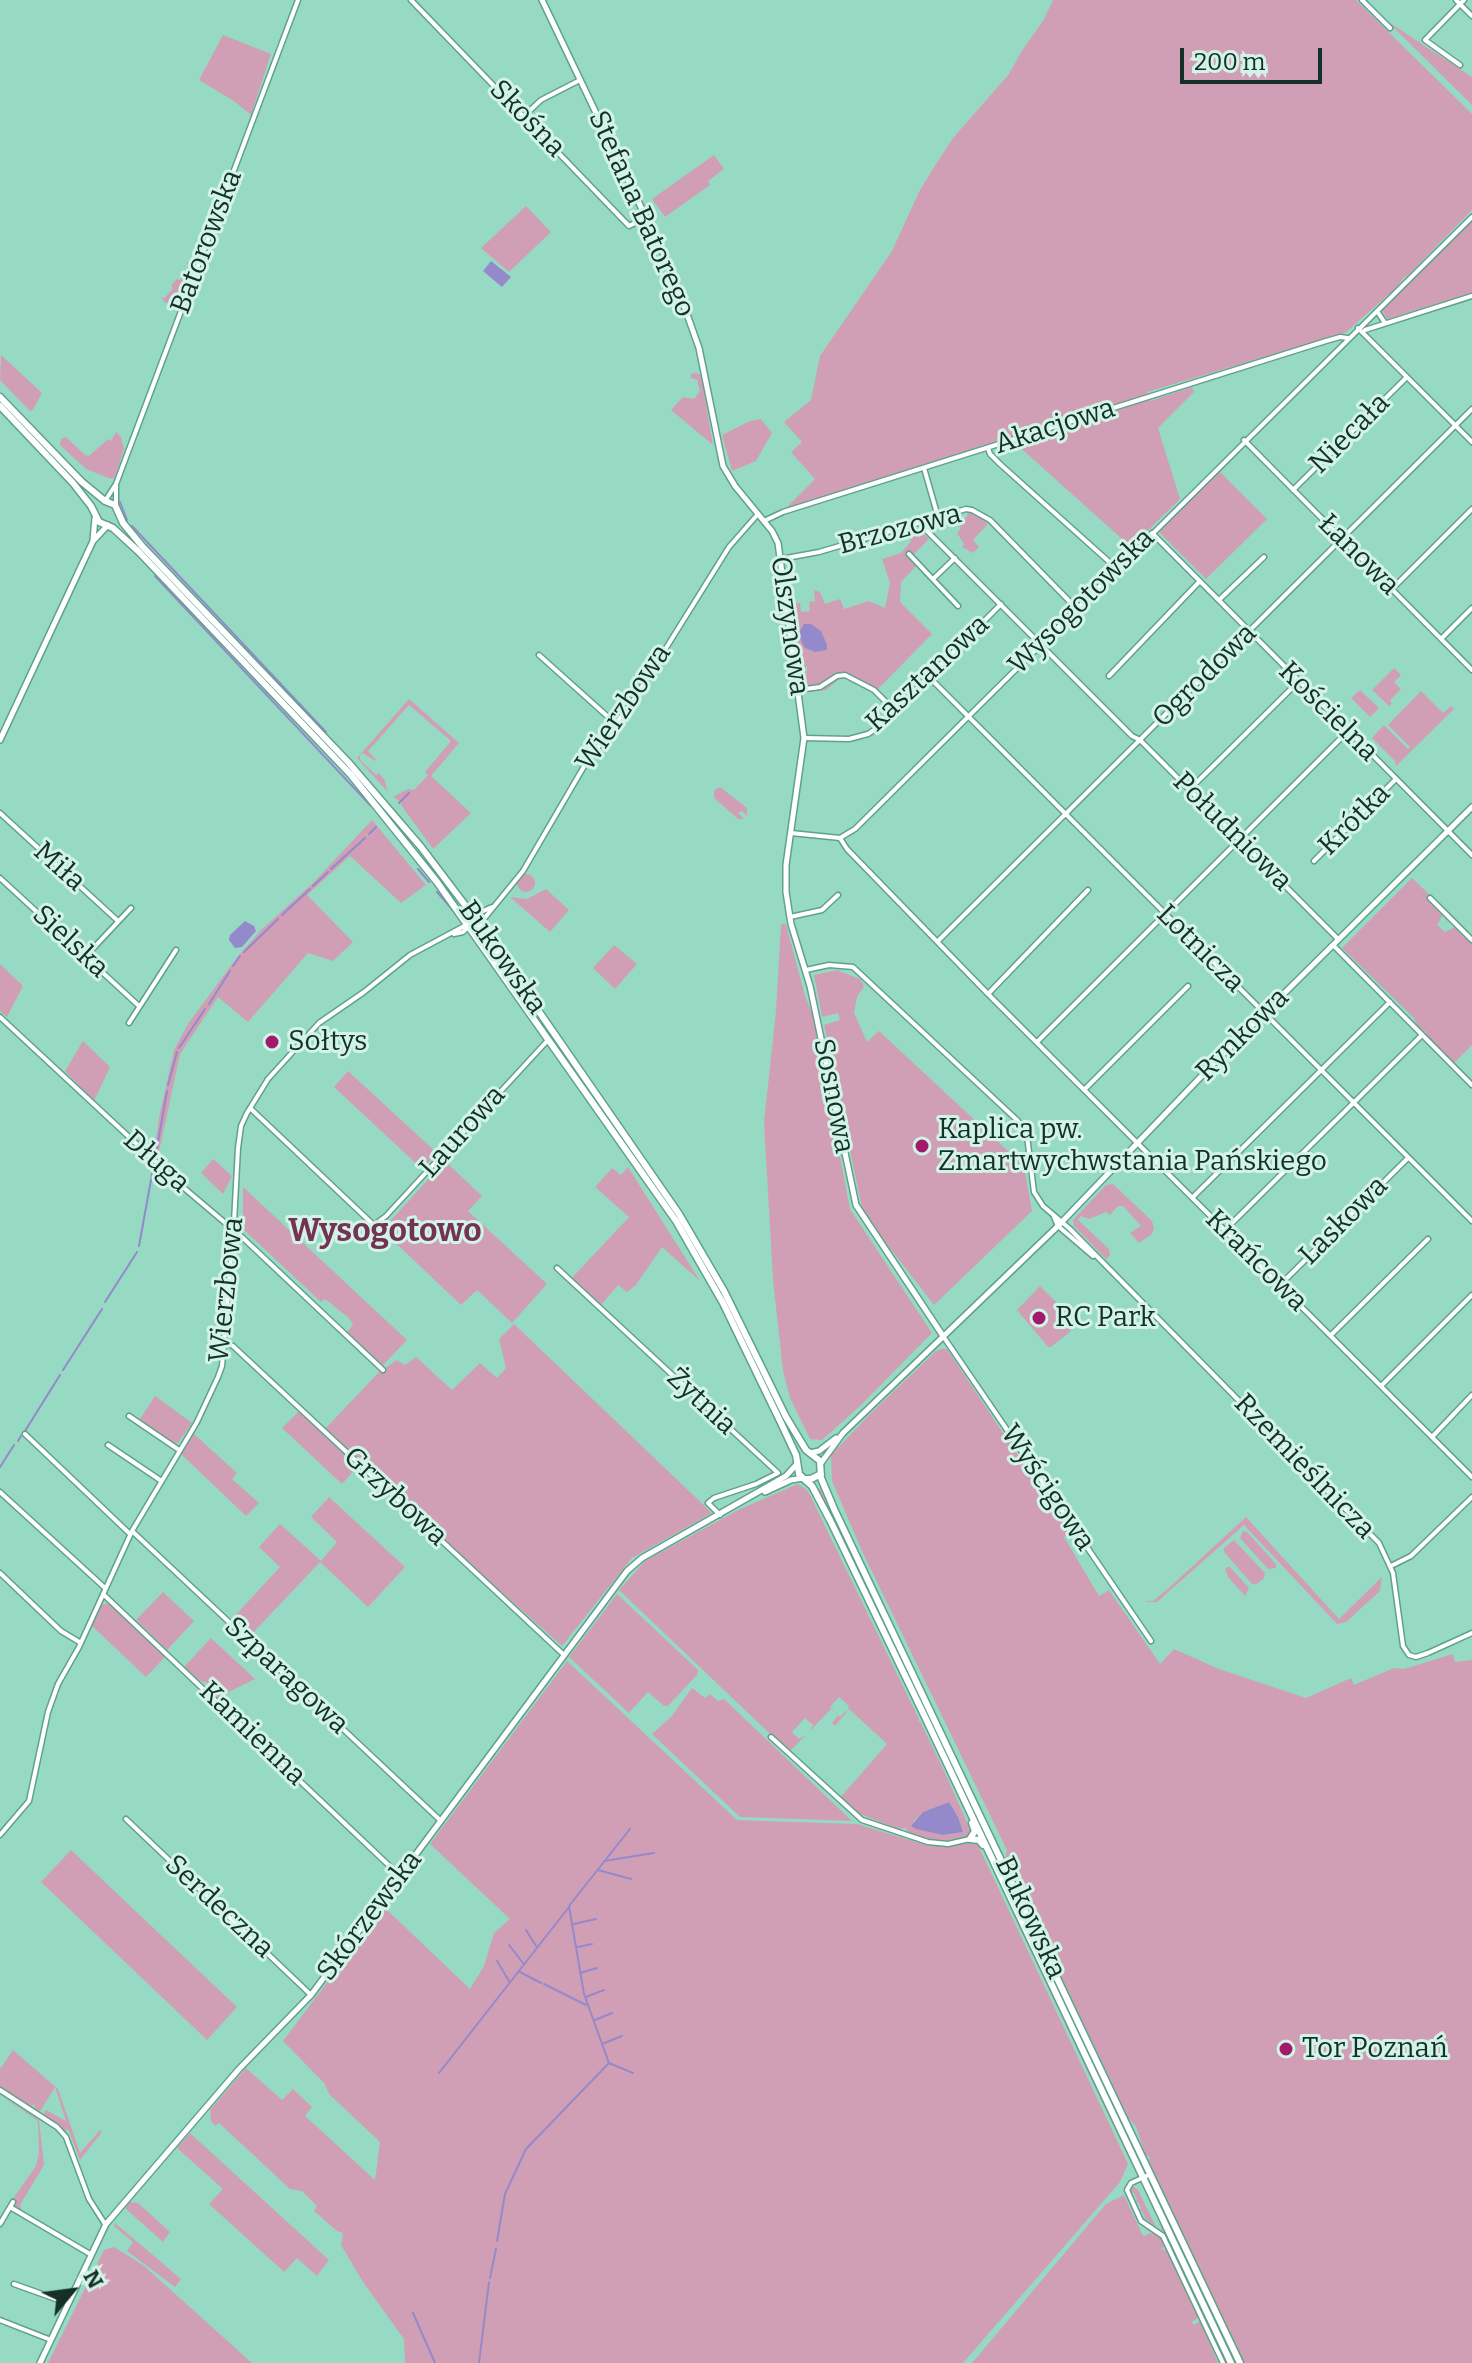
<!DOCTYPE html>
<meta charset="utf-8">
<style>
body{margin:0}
#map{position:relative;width:1472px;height:2363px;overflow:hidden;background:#96dac3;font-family:Bitter,serif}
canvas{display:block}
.north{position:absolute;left:32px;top:2251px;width:80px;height:80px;-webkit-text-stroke:6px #d2f3e7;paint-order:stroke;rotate:61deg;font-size:22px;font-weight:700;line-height:32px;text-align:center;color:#143027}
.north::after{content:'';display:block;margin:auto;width:28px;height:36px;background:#143027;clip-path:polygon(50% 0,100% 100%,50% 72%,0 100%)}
.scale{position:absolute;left:1180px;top:48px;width:142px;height:36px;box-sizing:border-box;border:4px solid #143027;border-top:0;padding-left:10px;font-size:24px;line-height:28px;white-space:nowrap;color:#143027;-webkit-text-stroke:6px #d2f3e7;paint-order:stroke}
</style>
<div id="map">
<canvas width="1472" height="2363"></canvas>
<div class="north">N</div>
<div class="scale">200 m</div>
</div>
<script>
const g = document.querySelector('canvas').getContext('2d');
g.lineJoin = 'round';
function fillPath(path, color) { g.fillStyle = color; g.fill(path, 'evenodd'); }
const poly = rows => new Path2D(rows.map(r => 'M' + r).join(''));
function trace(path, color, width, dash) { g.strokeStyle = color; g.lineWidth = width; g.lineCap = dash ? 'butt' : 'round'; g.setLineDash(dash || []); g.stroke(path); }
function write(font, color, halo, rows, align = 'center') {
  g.font = font + ' Bitter,serif'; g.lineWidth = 6; g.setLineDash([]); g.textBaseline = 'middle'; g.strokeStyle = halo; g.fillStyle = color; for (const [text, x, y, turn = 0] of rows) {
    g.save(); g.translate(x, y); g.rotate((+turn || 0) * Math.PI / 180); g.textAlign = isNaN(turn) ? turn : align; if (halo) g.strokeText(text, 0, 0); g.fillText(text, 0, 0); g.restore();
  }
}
fillPath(poly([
 [1053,0,1356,0,1472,114,1472,210,1407,276,1404,277,1396,288,1345,333,1147,392,1150,401,1192,387,1194,392,1158,428,1180,499,1131,547,1015,443,1012,436,783,511,815,479,791,452,802,442,784,422,811,400,820,356,892,251,920,190,936,164,953,138,1009,74,1021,52,1043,21],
 [1387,21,1472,77,1472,105],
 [223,35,271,54,251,115,234,101,199,80],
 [714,155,724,169,708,181,710,185,665,217,652,199],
 [526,206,551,232,509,272,481,248],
 [1472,220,1472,293,1387,319,1382,310],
 [192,259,195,262,180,300,171,304,164,302,161,296,164,299,173,288,171,285,177,279,180,280,189,265,186,263],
 [1,355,42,393,33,410,30,411,0,380],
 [696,373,701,375,713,445,671,410,683,397,694,399,700,391,697,380,691,378,691,374],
 [761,419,772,433,756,461,732,471,722,435,750,421],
 [116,432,121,437,124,449,115,477,111,479,86,469,60,445,61,439,66,437,85,455,89,456,108,439,111,441],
 [1219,471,1267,519,1206,579,1159,532],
 [968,512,982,518,988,524,973,540,979,547,973,553,962,547,964,544,957,533,961,528,953,521,967,517],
 [917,528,929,539,913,555,920,562,901,582,900,602,932,634,877,690,845,674,826,690,802,693,800,672,807,671,807,667,799,668,793,604,800,603,801,612,810,611,809,602,815,601,814,590,820,592,825,604,840,599,844,609,869,601,885,608,890,583,882,559,901,553,911,541,908,530],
 [1394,668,1401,675,1394,682,1401,689,1390,700,1392,703,1389,706,1372,690],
 [1360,690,1379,708,1370,717,1351,698],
 [1421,691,1443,713,1451,706,1454,709,1396,766,1395,761,1372,738,1384,725,1408,749,1410,747,1388,725],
 [409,699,459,743,431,776,471,813,433,849,401,805,402,803,393,797,408,789,414,790,428,775,425,772,451,741,409,705,368,751,376,760,375,761,363,753,360,755,360,760,376,775,379,773,385,781,387,791,357,758],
 [720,787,747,808,747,816,742,811,738,813,744,819,738,819,714,798,714,790],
 [372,820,426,885,401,903,350,856,307,895,353,942,333,961,308,953,248,1022,218,997,180,1054,157,1161,153,1157,160,1113,174,1050,188,1024,238,956,262,929,314,882],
 '517 883a9 9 0 1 1 18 0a9 9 0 1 1-18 0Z',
 [1412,878,1431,896,1429,899,1441,911,1442,916,1437,925,1445,932,1455,927,1472,944,1472,1045,1454,1063,1450,1060,1452,1058,1447,1057,1426,1035,1426,1032,1417,1026,1414,1018,1342,948],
 [546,889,569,910,550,932,510,897,527,899],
 [781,924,786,924,805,996,814,1018,850,1209,932,1333,859,1407,822,1440,810,1439,790,1398,783,1371,773,1280,764,1122,776,1011],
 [614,945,637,964,615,989,593,968],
 [0,964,23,986,7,1017,0,1011],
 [837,970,860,979,864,986,857,997,854,1013,867,1042,879,1031,1024,1166,1032,1211,934,1305,886,1243,862,1208,824,1025,840,1020,838,1013,822,1017,814,975],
 [83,1041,110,1067,94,1101,65,1071],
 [348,1071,437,1153,422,1169,334,1087],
 [213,1159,232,1176,223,1194,201,1173],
 [445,1161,482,1196,468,1211,547,1284,512,1323,477,1290,461,1305,382,1230],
 [628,1167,700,1281,662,1247,636,1285,627,1292,618,1285,601,1305,571,1279,629,1217,595,1187,612,1168,621,1175],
 [1113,1184,1152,1221,1154,1228,1152,1234,1139,1243,1130,1233,1141,1226,1123,1206,1118,1206,1110,1215,1106,1212,1089,1219,1081,1216,1078,1220,1109,1249,1110,1255,1106,1259,1074,1226,1073,1220,1106,1185],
 [243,1187,407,1340,383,1365,346,1333,353,1325,349,1318,325,1299,321,1302,243,1229],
 [1040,1286,1065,1311,1055,1321,1062,1330,1067,1326,1071,1331,1051,1347,1048,1347,1017,1310],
 [514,1324,712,1513,632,1558,562,1646,468,1562,325,1429,379,1372,397,1360,405,1365,416,1357,452,1390,480,1363,497,1378,506,1368,499,1339],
 [942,1349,947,1349,1070,1533,1064,1537,1099,1596,1109,1590,1160,1664,1174,1649,1219,1669,1306,1698,1351,1678,1354,1685,1394,1668,1404,1669,1453,1654,1455,1662,1472,1660,1472,2363,1244,2363,1148,2160,1150,2159,1148,2155,1146,2158,1136,2126,1129,2119,1005,1859,1007,1850,862,1551,832,1481,831,1455,870,1414,936,1351],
 [155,1396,192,1423,178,1443,173,1443,140,1419],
 [299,1411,358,1466,342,1484,282,1428],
 [194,1434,237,1473,232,1479,259,1503,246,1516,181,1454],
 [798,1484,808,1491,919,1719,918,1722,920,1721,946,1775,970,1829,968,1837,941,1841,929,1839,908,1833,906,1828,898,1829,855,1812,839,1799,887,1744,848,1708,849,1706,839,1697,830,1707,840,1717,846,1711,847,1712,835,1726,832,1723,838,1715,831,1709,809,1732,813,1725,805,1718,792,1732,799,1739,806,1735,792,1749,788,1751,619,1590,645,1561,738,1510],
 [949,1802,958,1817,963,1832,943,1835,913,1822,923,1812],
 [821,1488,831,1509,991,1844,817,1490],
 [329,1497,405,1567,368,1607,320,1562,250,1636,232,1619,280,1567,259,1547,280,1524,321,1561,337,1542,311,1517],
 [1246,1517,1339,1619,1382,1577,1380,1591,1346,1622,1337,1624,1244,1525,1157,1602,1147,1602,1146,1601,1153,1601,1171,1586],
 [1243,1531,1247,1532,1276,1564,1276,1568,1268,1569,1240,1538],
 [1234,1540,1265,1573,1264,1578,1257,1584,1252,1584,1224,1552,1224,1548],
 [1229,1566,1249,1588,1245,1596,1228,1577,1225,1569],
 [163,1592,194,1621,167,1650,136,1620],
 [617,1594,698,1670,697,1675,668,1706,664,1706,648,1692,629,1713,569,1657],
 [110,1603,166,1656,146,1677,92,1626,101,1605],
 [211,1638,255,1679,229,1692,221,1701,209,1690,209,1683,200,1681,184,1667],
 [567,1661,737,1820,857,1824,926,1845,948,1847,973,1842,978,1845,1128,2164,1120,2182,963,2363,405,2363,404,2339,363,2282,341,2245,343,2233,337,2231,314,2211,317,2206,302,2191,290,2189,219,2123,215,2126,211,2121,210,2110,246,2068,282,2100,293,2089,312,2107,305,2116,375,2180,380,2142,329,2094,325,2084,283,2041,384,1907,470,1989,484,1966,494,1933,510,1919,430,1844],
 [692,1688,705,1698,710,1694,718,1701,724,1699,852,1821,740,1817,652,1734,671,1717],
 [71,1850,237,2007,207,2040,41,1882],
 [1000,1862,1141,2160,1139,2161],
 [1012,1912,1026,1936,1133,2164,1131,2163],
 [13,2050,58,2089,80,2153,100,2130,102,2132,80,2160,68,2129,65,2131,43,2115,46,2110,66,2121,55,2087,39,2113,34,2109,35,2104,30,2107,0,2088,0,2069],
 [0,2095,39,2120,44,2165,20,2205,22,2211,10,2203,36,2166,39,2153,38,2121],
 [190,2133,329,2260,317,2276,297,2258,284,2272,209,2204,223,2189,177,2148],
 [1133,2186,1138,2190,1156,2227,1146,2219,1143,2221,1145,2217,1142,2211,1138,2210,1141,2208,1138,2202,1135,2203,1137,2200,1134,2193,1130,2192],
 [1124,2195,1143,2236,1151,2233,1161,2237,1165,2244,1162,2250,1167,2249,1199,2317,1192,2322,1194,2325,1200,2321,1218,2363,972,2363,1106,2204],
 [130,2202,138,2203,170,2232,163,2242,125,2208],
 [1158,2222,1164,2230,1227,2363,1225,2363],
 [115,2223,181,2279,175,2287,127,2251,133,2242,114,2226],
 [1175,2234,1181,2245,1237,2363,1234,2363],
 [114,2247,143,2265,252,2363,48,2363,104,2250]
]), '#d19fb5');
fillPath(poly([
 [491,261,511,277,502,287,483,271],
 [804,624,811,624,821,631,827,645,827,650,815,652,805,648,798,634],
 [245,921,254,926,256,931,242,947,235,948,229,940,230,935],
 [949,1802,958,1817,963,1832,943,1835,916,1829,911,1826,923,1812]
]), '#9489ca');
trace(poly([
 [120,502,127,520],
 [132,526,326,732],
 [155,576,371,806],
 [399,803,409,793],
 [369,834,376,827],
 [331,869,365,838],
 [418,869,429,882],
 [313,886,328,872],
 [437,892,457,915],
 [282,915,310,889],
 [244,952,278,919],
 [233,966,240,956],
 [209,1004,230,971],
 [179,1048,205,1009],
 [168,1085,177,1052],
 [155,1159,167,1091],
 [139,1246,153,1169],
 [105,1302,137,1252],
 [63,1370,102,1309],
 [25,1431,60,1375],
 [18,1441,21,1436],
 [0,1467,14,1445],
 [604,1861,654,1853],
 [598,1870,631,1879],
 [574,1924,596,1919],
 [526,1930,536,1946],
 [509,1945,523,1963],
 [578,1947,592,1944],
 [497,1961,509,1981],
 [520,1972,541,1983],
 [580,1973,597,1968],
 [544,1984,586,2005],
 [586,1997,604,1990],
 [595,2020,612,2013],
 [602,2044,622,2036],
 [609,2063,633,2073],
 [439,2073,569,1907],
 [497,2241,505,2194,526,2149,609,2063,584,1994,569,1906,630,1829],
 [490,2278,496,2249],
 [413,2313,435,2363],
 [479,2363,489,2282]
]), '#9489ca', 2);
const minor = poly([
 [411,0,629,226,647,217],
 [1362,0,1390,28],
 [1456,0,1472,16],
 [1460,65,1425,40,1464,0],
 [524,116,541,100,580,80],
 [1377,311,1385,323],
 [1358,328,1472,442],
 [1365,330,1472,296],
 [1244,440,1472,670],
 [988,448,990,454,1000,464,1116,568],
 [924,468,938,517],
 [116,486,116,506],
 [1293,490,1407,377],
 [105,501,116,484,298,0],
 [764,521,783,512,1326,341,1340,337,1348,338],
 [922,522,925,529,1132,736,1140,740,1338,939],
 [1152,533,1472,855],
 [909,554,958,606],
 [781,559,819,552,966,509,972,510,990,520,1076,608],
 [933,579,955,558],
 [1392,589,1472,509],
 [1219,600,1264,557],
 [1441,639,1472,608],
 [539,655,616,724],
 [1109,676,1200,581],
 [929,677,1472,1221],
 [798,690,820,687,837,676,845,675,874,690,895,711],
 [804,738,849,739,868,734,880,726,1001,604],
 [1190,789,1298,682],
 [0,813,118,921],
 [791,833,840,838,855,829,1472,217],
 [840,838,847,849,988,994,1472,1477],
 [1314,861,1395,780],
 [0,878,139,1006],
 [1430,898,1472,940],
 [790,917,822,910,838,895],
 [475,920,481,912,492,907],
 [454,934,463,932,475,920,483,920,523,871,586,763,633,701,729,547,758,514],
 [938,941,1472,409],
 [1333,945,1472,1085],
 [86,956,131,908],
 [806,970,829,965,853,967,1018,1121,1027,1136,1034,1192,1043,1206,1070,1229,1379,1543,1393,1573,1403,1646,1409,1655,1416,1657,1428,1653,1472,1633],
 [988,994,1088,890],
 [0,1017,184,1188,243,1238,383,1370],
 [129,1023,176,950],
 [1037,1042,1348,731],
 [1085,1089,1188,986],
 [250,1108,379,1230],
 [1193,1197,1390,1002],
 [1054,1217,1058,1226,1093,1256],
 [374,1225,386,1216,548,1040],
 [1225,1230,1422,1035],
 [557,1268,778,1473,756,1484,714,1498,708,1503,720,1515],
 [1280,1285,1408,1158],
 [1331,1335,1428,1239],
 [943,1336,1151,1641],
 [225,1343,233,1346,564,1655],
 [1381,1386,1472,1295],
 [129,1416,179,1450],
 [25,1434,130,1534],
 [1432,1437,1472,1395],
 [108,1445,160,1480],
 [0,1492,105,1588],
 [132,1531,441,1821],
 [1391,1566,1411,1556,1472,1497],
 [0,1573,61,1631,81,1643],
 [103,1594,400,1876],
 [771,1737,862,1820,928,1842,948,1844,970,1839],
 [126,1819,311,1995],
 [0,1835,29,1801,48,1712,58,1684,79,1647,132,1531,197,1422,218,1377,222,1366,234,1222,238,1148,241,1126,247,1113,268,1079,319,1023,364,992,410,955,466,925],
 [0,2090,57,2127,66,2137,89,2199,105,2224],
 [1151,2174,1131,2183,1127,2190,1141,2221,1163,2236,1223,2363],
 [10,2207,90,2254],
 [0,2224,13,2202],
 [14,2284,67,2303],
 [0,2320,51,2340]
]);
const tertiary = poly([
 [542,0,672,272,699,348,723,466,735,486,772,531,778,543,804,738,786,865,786,892,791,924,810,986,856,1205,943,1336],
 [93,540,95,518],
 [0,740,93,541,108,525],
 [810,1453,819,1451,836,1438],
 [821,1463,843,1433,1058,1226,1214,1063,1472,807],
 [765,1492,791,1480,803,1478],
 [40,2363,106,2224,239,2069,311,1995,627,1571,642,1558,786,1476,796,1465]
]);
const secondary = poly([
 [0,397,82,482,105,501,115,505,123,523,142,546,348,762,421,847,468,909,679,1214,724,1291,786,1417,806,1450,820,1461,821,1478,834,1509,1240,2363],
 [0,406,73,483,91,506,99,522,113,528,139,552,351,775,437,882,676,1221,723,1303,781,1423,796,1455,799,1474,804,1479,811,1479,821,1474],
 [804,1479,812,1486,831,1522,925,1717,1231,2363],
 [972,1823,975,1831,970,1839,979,1840,983,1845]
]);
trace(minor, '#5fa28c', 7);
trace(tertiary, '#5fa28c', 8);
trace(secondary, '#5fa28c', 9);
trace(minor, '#fff', 4);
trace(tertiary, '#fff', 5);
trace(secondary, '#fff', 6);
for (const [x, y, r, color] of [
 [272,1042,8,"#a11b69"],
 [922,1146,8,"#a11b69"],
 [1039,1318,8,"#a11b69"],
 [1286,2049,8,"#a11b69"]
]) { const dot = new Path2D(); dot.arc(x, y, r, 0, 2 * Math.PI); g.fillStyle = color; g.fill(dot); trace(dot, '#d2f3e7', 3); }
write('28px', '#143027', '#d2f3e7', [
 ["Skośna",527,119,46],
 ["Stefana Batorego",641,214,66],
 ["Batorowska",207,242,-69],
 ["Akacjowa",1055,427,-18],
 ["Niecała",1350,434,-45],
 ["Brzozowa",900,530,-15],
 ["Łanowa",1358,555,45],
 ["Wysogotowska",1082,602,-45],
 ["Olszynowa",789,626,82],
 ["Kasztanowa",928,674,-43],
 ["Ogrodowa",1205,676,-45],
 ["Wierzbowa",624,708,-56],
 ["Kościelna",1328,712,45],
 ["Krótka",1355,820,-45],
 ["Południowa",1232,832,45],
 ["Miła",59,867,42],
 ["Sielska",70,942,43],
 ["Lotnicza",1200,949,45],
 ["Bukowska",502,958,55],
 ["Rynkowa",1243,1035,-45],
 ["Sosnowa",833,1096,79],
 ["Laurowa",463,1132,-48],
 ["Długa",156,1162,42],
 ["Laskowa",1344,1221,-45],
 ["Krańcowa",1256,1261,45],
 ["Wierzbowa",227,1290,-84],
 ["Żytnia",701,1402,43],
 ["Rzemieślnicza",1304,1467,46],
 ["Wyścigowa",1047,1488,56],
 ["Grzybowa",395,1497,43],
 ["Szparagowa",286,1676,43],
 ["Kamienna",252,1734,44],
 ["Serdeczna",219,1907,43],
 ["Skórzewska",370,1916,-53],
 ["Bukowska",1030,1918,65]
]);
write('28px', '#143027', '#d2f3e7', [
 ["Sołtys",288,1042],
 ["Kaplica pw.",938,1130],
 ["Zmartwychwstania Pańskiego",938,1162],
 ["RC Park",1055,1318],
 ["Tor Poznań",1302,2049]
], 'left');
write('bold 32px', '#743353', '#d2f3e7', [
 ["Wysogotowo",385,1232]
]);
</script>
